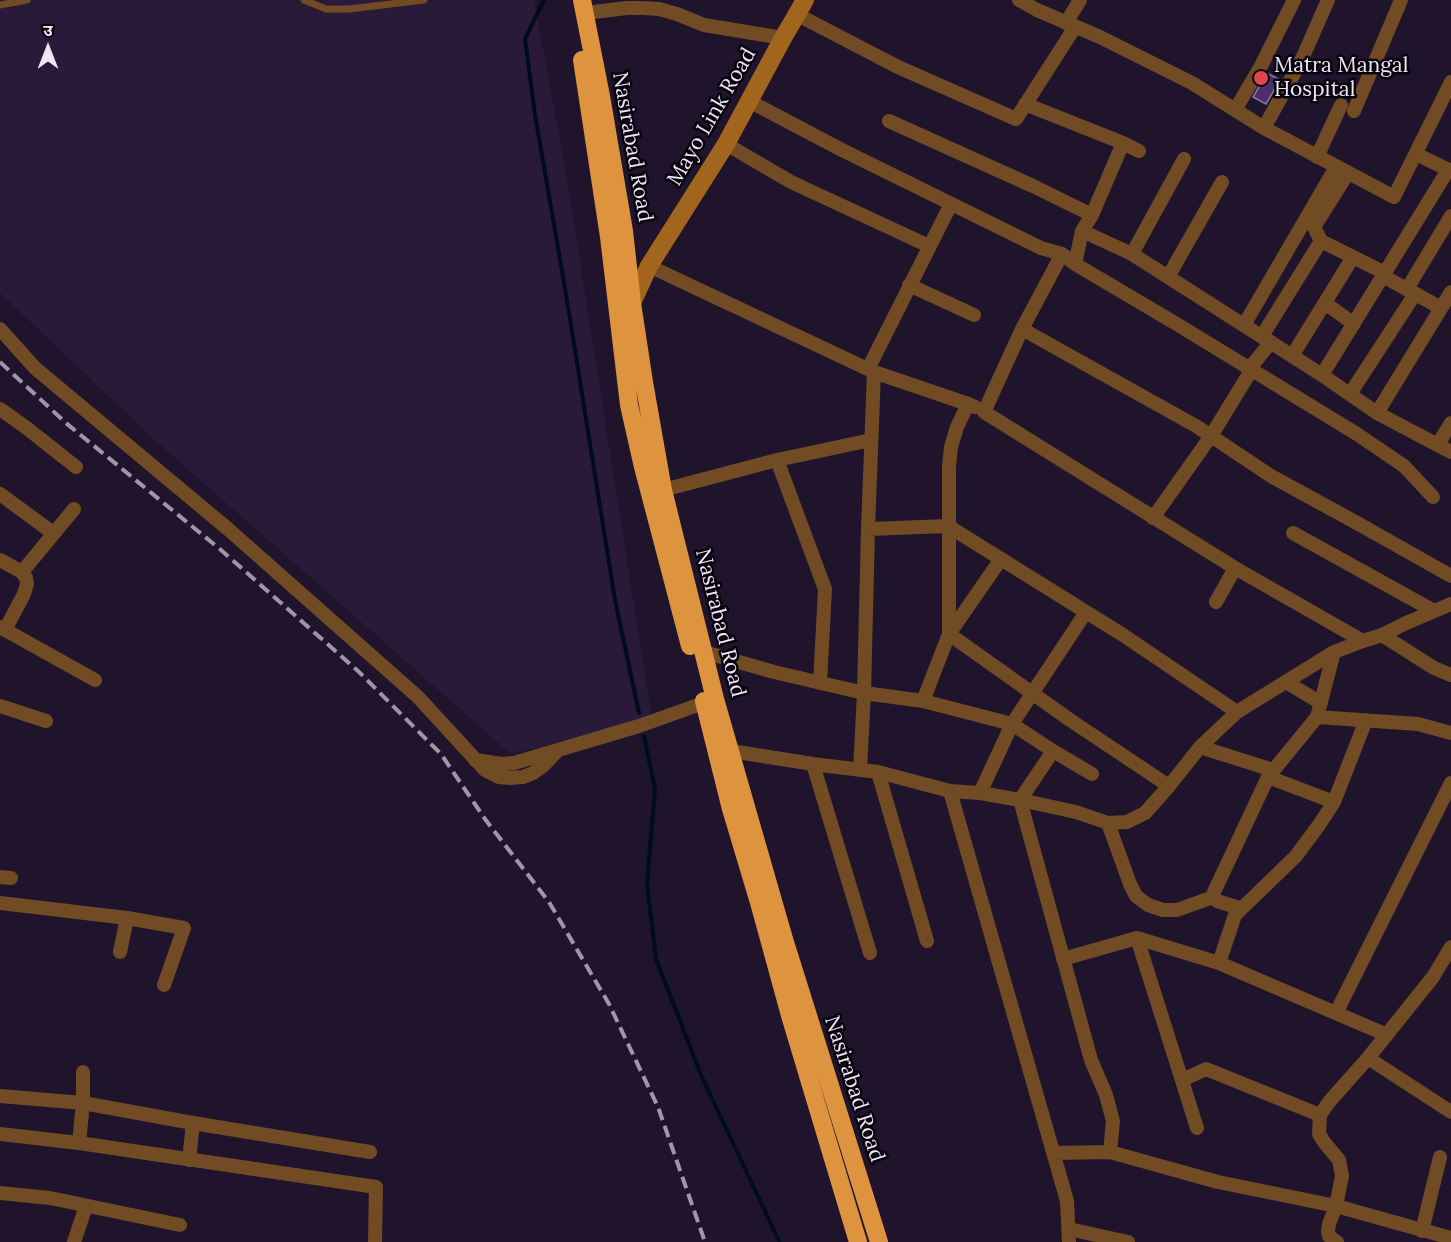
<!DOCTYPE html>
<meta charset="utf-8">
<style>
body{margin:0}
#map{position:relative;width:1451px;height:1242px;overflow:hidden;background:#20142d;font-family:Lora,"Noto Sans Devanagari",serif}
canvas{display:block}
.north{position:absolute;left:18px;top:18px;width:60px;height:60px;-webkit-text-stroke:4px #08040d;paint-order:stroke;rotate:0deg;font-size:16px;font-weight:700;line-height:24px;text-align:center;color:#eee7f8}
.north::after{content:'';display:block;margin:auto;width:21px;height:27px;background:#eee7f8;clip-path:polygon(50% 0,100% 100%,50% 72%,0 100%)}
</style>
<div id="map">
<canvas width="1451" height="1242"></canvas>
<div class="north">उ</div>
</div>
<script>
const g = document.querySelector('canvas').getContext('2d');
g.lineJoin = 'round';
function fillPath(path, color) { g.fillStyle = color; g.fill(path, 'evenodd'); }
const poly = rows => new Path2D(rows.map(r => 'M' + r).join(''));
function trace(path, color, width, dash) { g.strokeStyle = color; g.lineWidth = width; g.lineCap = dash ? 'butt' : 'round'; g.setLineDash(dash || []); g.stroke(path); }
function write(font, color, halo, rows, align = 'center') {
  g.font = font + ' Lora,serif'; g.lineWidth = 5; g.setLineDash([]); g.textBaseline = 'middle'; g.strokeStyle = halo; g.fillStyle = color; for (const [text, x, y, turn = 0] of rows) {
    g.save(); g.translate(x, y); g.rotate((+turn || 0) * Math.PI / 180); g.textAlign = isNaN(turn) ? turn : align; if (halo) g.strokeText(text, 0, 0); g.fillText(text, 0, 0); g.restore();
  }
}
fillPath(poly([
 [0,0,534,0,566,173,652,720,511,754,157,442,0,293]
]), '#291a3a');
trace(poly([
 [544,0,525,39,535,115,566,294,615,600,639,713],
 [644,736,655,789,647,884,656,959,701,1075,779,1241]
]), '#000c1b', 4);
const building = poly([
 [1267,73,1280,80,1266,104,1253,97,1267,73]
]);
fillPath(building, '#4c2e6c');
trace(building, '#847797', 1.5);
trace(poly([
 [304,0,326,9,349,9,424,0],
 [0,5,27,0]
]), '#714b23', 7);
trace(poly([
 [1019,0,1037,10,1100,37,1192,83,1264,128,1394,197,1451,82],
 [585,13,627,8,643,8,659,9,677,14,704,25,783,38],
 [796,14,898,67,1016,119,1075,27],
 [1066,23,1080,0],
 [749,101,842,150,1041,248,1062,254,1075,264,1175,323,1357,434,1404,466,1433,497],
 [1025,104,1123,143,1139,151],
 [1235,110,1261,66,1294,0],
 [1354,111,1401,0],
 [889,121,1033,186,1092,215],
 [1264,128,1302,59,1328,0],
 [1123,143,1092,215,1082,231,1132,254,1322,375,1377,413,1451,452],
 [726,144,791,182,929,246],
 [1416,154,1451,171],
 [1317,157,1341,105],
 [1321,241,1385,273],
 [1062,254,1022,329,984,412,1235,568,1363,641],
 [1132,254,1184,159],
 [1075,264,1082,231],
 [649,266,874,372,968,404,975,407],
 [1383,276,1441,308],
 [1168,277,1222,182],
 [909,285,974,315],
 [1407,289,1451,216],
 [1325,303,1354,324],
 [1244,325,1336,167],
 [0,329,35,368,228,529,418,697,485,770,499,777,510,778,523,777,533,773,543,766,558,750],
 [1022,329,1196,426,1271,476,1357,523,1451,576],
 [1262,336,1321,241,1314,227,1348,173],
 [1292,356,1353,257],
 [1250,368,1271,342],
 [868,369,951,204],
 [1322,375,1448,170],
 [1350,394,1415,294],
 [968,404,957,427,951,447,949,467,949,634,1070,720,1169,786],
 [0,409,28,429,76,467],
 [1377,413,1451,292],
 [1438,444,1451,423],
 [777,460,825,589,820,683],
 [663,490,777,460,871,440],
 [0,494,53,533],
 [1153,518,1211,436,1252,369],
 [868,529,948,526,1123,635,1237,712],
 [1293,533,1434,611],
 [0,560,22,572,74,509],
 [1216,602,1235,568],
 [0,627,95,680],
 [5,630,24,594,27,584,26,578,22,572],
 [1382,635,1434,668,1451,675],
 [704,652,774,672,864,693,923,701,1012,724,1053,751,1092,774],
 [1286,682,1321,703],
 [923,701,949,634,1001,559],
 [0,706,46,721],
 [1317,717,1418,724,1451,733],
 [1200,747,1273,770],
 [731,751,813,764,878,772,950,791,980,793,1020,800,1076,812,1108,823,1127,822,1145,813,1169,786,1200,747,1237,712,1334,652,1363,641,1382,635,1404,624,1451,604],
 [1053,751,1020,800,1091,1060,1106,1095,1113,1121,1110,1152],
 [475,760,502,764,514,763,639,726,712,700],
 [813,764,870,953],
 [860,770,864,693,868,529,874,372],
 [878,772,927,941],
 [1268,777,1334,802],
 [950,791,1067,1201,1069,1242],
 [980,793,1012,724,1086,612],
 [1108,823,1130,884,1136,896,1148,905,1163,910,1177,910,1213,897],
 [0,877,11,878],
 [0,903,127,918,184,928,164,985],
 [1240,908,1217,901,1213,897,1214,892,1268,777,1317,717,1334,652],
 [1137,938,1197,1128],
 [120,952,127,918],
 [1063,959,1137,938,1219,963,1387,1035],
 [1219,963,1235,915,1296,856,1319,825,1334,802,1366,720],
 [1336,1013,1451,783],
 [1368,1058,1451,1112],
 [1182,1080,1206,1069,1320,1115],
 [0,1096,83,1103,193,1123,370,1152],
 [0,1134,79,1143,376,1187,375,1242],
 [79,1143,83,1103,83,1072],
 [1053,1153,1110,1152,1218,1182,1336,1206,1451,1238],
 [189,1160,193,1123],
 [0,1193,50,1198,180,1225],
 [1069,1229,1128,1242],
 [1422,1231,1440,1157],
 [74,1242,86,1206],
 [1337,1242,1329,1236,1328,1231,1329,1224,1336,1206,1342,1176,1339,1160,1324,1142,1319,1134,1320,1115,1329,1102,1368,1058,1433,977,1451,947]
]), '#714b23', 14);
trace(poly([
 [628,307,632,303,649,266,726,144,783,38,805,0]
]), '#a2651e', 18);
trace(poly([
 [582,0,601,96,624,231,632,303,644,382,663,490,715,699,784,939,879,1242],
 [582,60,609,237,629,405,643,467,690,646],
 [704,701,731,809,760,906,791,1019,858,1242]
]), '#de933f', 18);
trace(poly([
 [0,362,66,423,221,550,358,671,441,754,485,819,549,902,609,1004,658,1107,705,1242]
]), '#9f96aa', 4, [12, 6]);
for (const [x, y, r, color] of [
 [1261,78,8,"#e0444e"]
]) { const dot = new Path2D(); dot.arc(x, y, r, 0, 2 * Math.PI); g.fillStyle = color; g.fill(dot); trace(dot, '#08040d', 2); }
write('21px', '#eee7f8', '#08040d', [
 ["Matra Mangal",1274,66],
 ["Hospital",1274,90]
], 'left');
write('21px', '#eee7f8', '#08040d', [
 ["Mayo Link Road",712,117,-60],
 ["Nasirabad Road",632,147,80],
 ["Nasirabad Road",720,623,76],
 ["Nasirabad Road",854,1089,72]
]);
</script>
